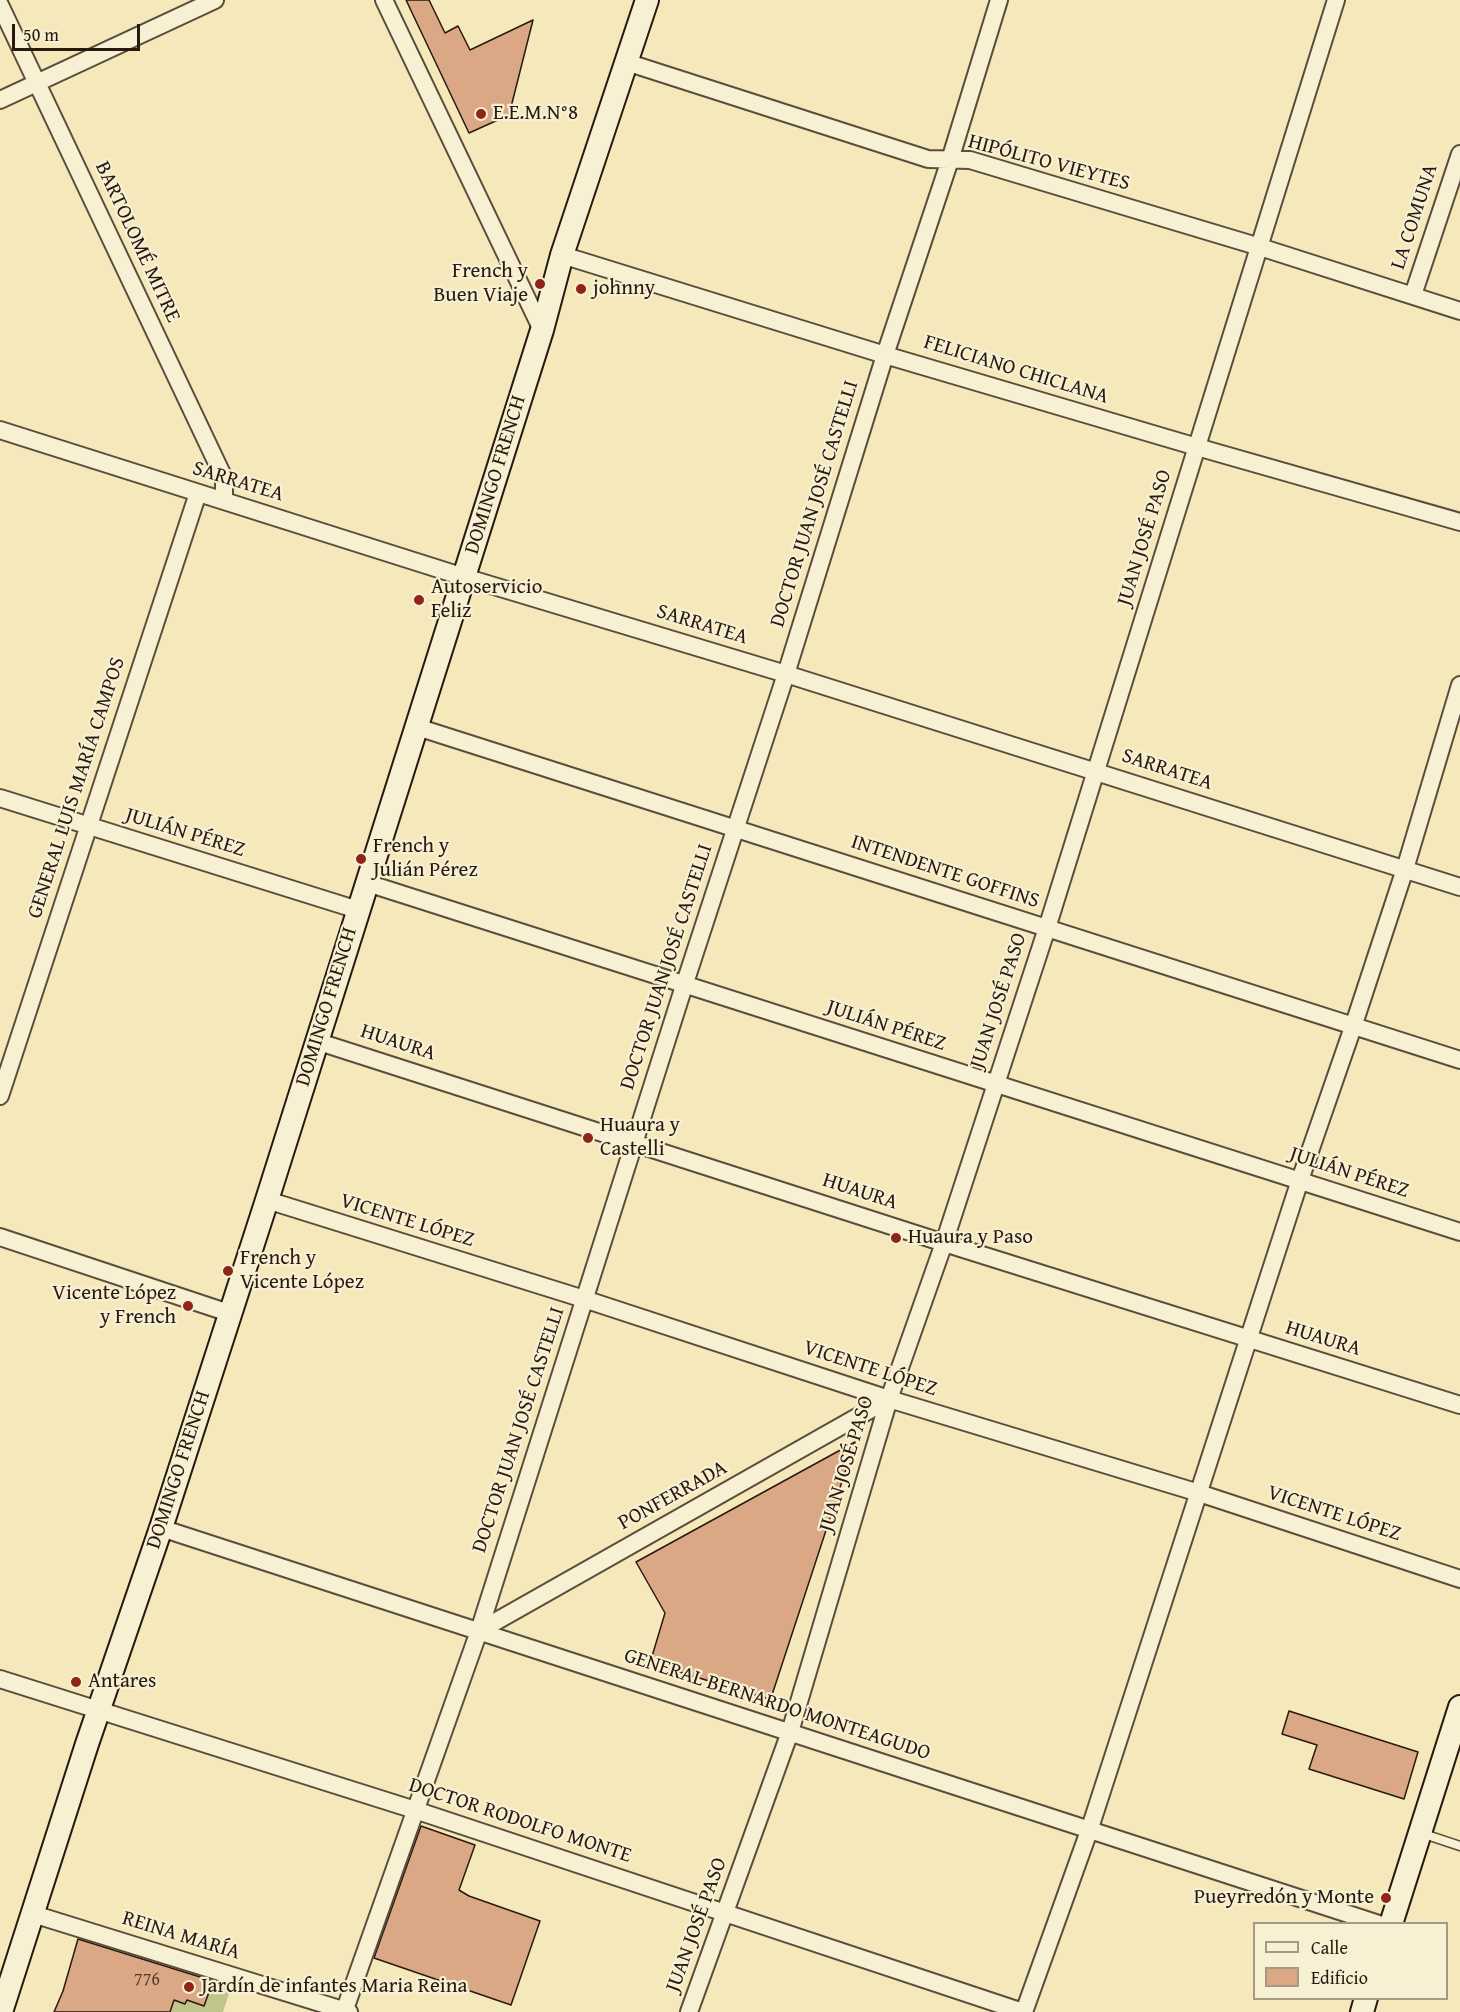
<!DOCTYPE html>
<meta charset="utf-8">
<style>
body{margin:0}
#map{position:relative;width:1460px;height:2012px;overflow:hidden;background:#f5e8bb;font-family:"Gentium Book Plus",serif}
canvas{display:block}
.legend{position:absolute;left:1253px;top:1922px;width:195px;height:78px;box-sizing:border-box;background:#f8f0d3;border:2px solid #a59a85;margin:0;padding:8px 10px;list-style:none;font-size:18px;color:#281911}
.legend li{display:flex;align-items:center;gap:12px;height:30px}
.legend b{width:30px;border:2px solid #a59a85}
.scale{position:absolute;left:12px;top:24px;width:128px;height:27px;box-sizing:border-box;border:3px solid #281911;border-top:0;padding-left:8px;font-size:18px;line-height:21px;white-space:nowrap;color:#281911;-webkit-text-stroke:4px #f8f0d3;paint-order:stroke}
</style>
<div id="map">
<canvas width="1460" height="2012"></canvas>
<ul class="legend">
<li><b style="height:8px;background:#f8f0d3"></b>Calle</li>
<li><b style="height:16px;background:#dba886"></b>Edificio</li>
</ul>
<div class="scale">50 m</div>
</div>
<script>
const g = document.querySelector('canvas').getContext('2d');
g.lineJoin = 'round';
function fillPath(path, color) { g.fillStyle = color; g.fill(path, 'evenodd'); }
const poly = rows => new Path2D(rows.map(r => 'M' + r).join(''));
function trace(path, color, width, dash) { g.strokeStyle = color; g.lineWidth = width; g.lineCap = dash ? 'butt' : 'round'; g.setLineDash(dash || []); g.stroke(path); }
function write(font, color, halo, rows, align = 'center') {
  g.font = font + ' "Gentium Book Plus",serif'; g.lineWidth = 4.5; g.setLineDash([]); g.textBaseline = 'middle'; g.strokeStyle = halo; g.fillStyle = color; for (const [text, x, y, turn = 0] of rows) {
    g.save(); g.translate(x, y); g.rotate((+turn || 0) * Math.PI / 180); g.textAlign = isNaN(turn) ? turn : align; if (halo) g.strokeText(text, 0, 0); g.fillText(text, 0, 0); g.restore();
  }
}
fillPath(poly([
 [213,1981,231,1987,223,2012,170,2012,174,2000,185,2004,187,2000,204,2006]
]), '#c0c58d');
const building = poly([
 [406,0,429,0,445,33,458,26,470,50,533,20,509,115,469,133,406,0],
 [855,1442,771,1698,765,1698,650,1663,665,1613,636,1562,855,1442],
 [1289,1711,1418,1752,1404,1799,1309,1769,1317,1745,1282,1734,1289,1711],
 [421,1826,475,1845,459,1890,469,1896,540,1921,511,2005,374,1958,421,1826],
 [78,1939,213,1981,204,2006,187,2000,185,2004,174,2000,170,2012,54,2012,63,1991,78,1939]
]);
fillPath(building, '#dba886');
trace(building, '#281911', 1.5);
const lane = poly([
 [1421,1833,1460,1846]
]);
const street = poly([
 [384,0,542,330],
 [0,5,224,478,224,501],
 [626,62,928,159,970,160,1260,247,1460,311],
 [0,100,215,0],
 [562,255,885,355,1197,447,1460,522],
 [1413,295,1460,154],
 [0,430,464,577,786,674,1460,887],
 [417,727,1460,1060],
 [0,798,358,910],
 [367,883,1460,1232],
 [316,1041,944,1243,1460,1405],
 [0,1096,198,493],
 [267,1200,584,1299,889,1399,1199,1493,1460,1579],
 [0,1237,229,1313],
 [161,1528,1379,1924],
 [479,1631,889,1399],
 [0,1679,415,1810,1023,2012],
 [33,1914,349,2012],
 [344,2012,479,1631,684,986,786,674,885,355,950,160,999,0],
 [689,2012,790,1732,889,1399,944,1243,1047,928,1336,0],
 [1024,2012,1089,1831,1300,1180,1353,1027,1405,869,1460,685]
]);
const secondary = poly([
 [1391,1924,1460,1707],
 [1,2012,87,1744,161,1528,267,1200,542,330,562,255,647,0],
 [1362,2012,1366,1998]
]);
trace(lane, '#5b4d3c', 11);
trace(street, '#5b4d3c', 20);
trace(secondary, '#281911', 26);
trace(lane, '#f8f0d3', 8);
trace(street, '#f8f0d3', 16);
trace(secondary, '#f8f0d3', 22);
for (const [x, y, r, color] of [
 [481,114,6,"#8f2418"],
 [540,284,6,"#8f2418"],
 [581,289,6,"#8f2418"],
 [419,600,6,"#8f2418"],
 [361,859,6,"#8f2418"],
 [588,1138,6,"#8f2418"],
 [896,1238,6,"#8f2418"],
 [228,1271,6,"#8f2418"],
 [188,1306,6,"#8f2418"],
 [76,1682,6,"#8f2418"],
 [1386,1898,6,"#8f2418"],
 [189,1987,6,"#8f2418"]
]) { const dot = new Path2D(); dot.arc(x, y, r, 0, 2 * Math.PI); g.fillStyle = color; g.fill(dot); trace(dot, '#f8f0d3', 2); }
write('18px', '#553d2e', null, [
 ["776",147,1980]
]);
write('21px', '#281911', '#f8f0d3', [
 ["E.E.M.N°8",493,114],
 ["French y",528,272,"right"],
 ["Buen Viaje",528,296,"right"],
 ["johnny",593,289],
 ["Autoservicio",431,588],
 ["Feliz",431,612],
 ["French y",373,847],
 ["Julián Pérez",373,871],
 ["Huaura y",600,1126],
 ["Castelli",600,1150],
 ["Huaura y Paso",908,1238],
 ["French y",240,1259],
 ["Vicente López",240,1283],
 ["Vicente López",176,1294,"right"],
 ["y French",176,1318,"right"],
 ["Antares",88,1682],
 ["Pueyrredón y Monte",1374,1898,"right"],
 ["Jardín de infantes Maria Reina",201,1987]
], 'left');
write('21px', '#281911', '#f8f0d3', [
 ["HIPÓLITO VIEYTES",1049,163,15],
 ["LA COMUNA",1415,217,-72],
 ["BARTOLOMÉ MITRE",137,242,65],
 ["FELICIANO CHICLANA",1016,370,17],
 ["DOMINGO FRENCH",496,475,-73],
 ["SARRATEA",238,482,17],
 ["DOCTOR JUAN JOSÉ CASTELLI",815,504,-73],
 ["JUAN JOSÉ PASO",1145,538,-73],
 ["SARRATEA",702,625,17],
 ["SARRATEA",1167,770,18],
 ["GENERAL LUIS MARÍA CAMPOS",77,788,-72],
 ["JULIÁN PÉREZ",185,833,17],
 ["INTENDENTE GOFFINS",945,872,18],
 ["DOCTOR JUAN JOSÉ CASTELLI",667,967,-72],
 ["JUAN JOSÉ PASO",999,1001,-72],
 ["DOMINGO FRENCH",327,1007,-73],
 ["JULIÁN PÉREZ",886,1026,18],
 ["HUAURA",398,1043,18],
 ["JULIÁN PÉREZ",1349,1173,18],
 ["HUAURA",860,1192,18],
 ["VICENTE LÓPEZ",407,1221,17],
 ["HUAURA",1323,1339,17],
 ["VICENTE LÓPEZ",870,1369,18],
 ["DOCTOR JUAN JOSÉ CASTELLI",519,1430,-72],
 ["JUAN JOSÉ PASO",847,1464,-73],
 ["DOMINGO FRENCH",179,1470,-72],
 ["PONFERRADA",673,1496,-29],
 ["VICENTE LÓPEZ",1334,1514,18],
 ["GENERAL BERNARDO MONTEAGUDO",777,1705,18],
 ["DOCTOR RODOLFO MONTE",520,1821,18],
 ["JUAN JOSÉ PASO",697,1925,-70],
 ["REINA MARÍA",181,1936,17]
]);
</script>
